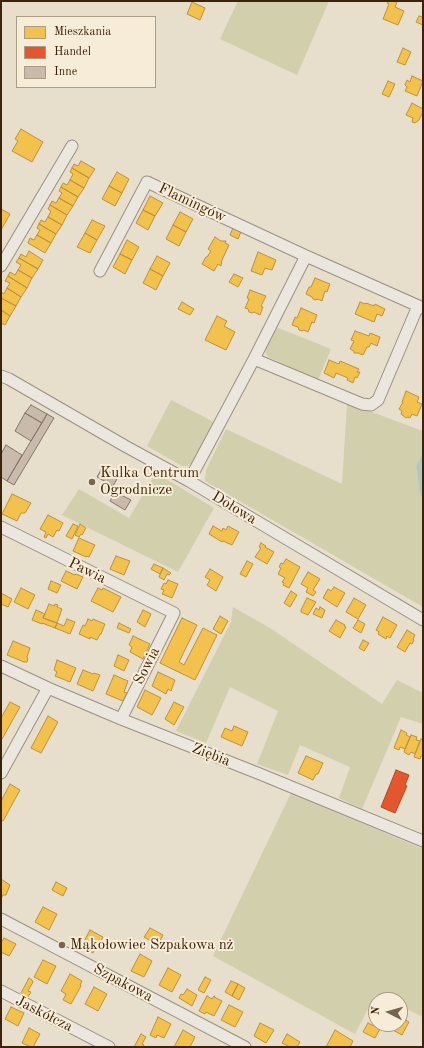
<!DOCTYPE html>
<meta charset="utf-8">
<style>
body{margin:0}
#map{position:relative;width:424px;height:1048px;overflow:hidden;background:#e8decc;font-family:"Old Standard TT",serif}
canvas{display:block}
.frame{position:absolute;inset:0;border:2px solid #3a230a;pointer-events:none}
.legend{position:absolute;left:16px;top:16px;width:140px;height:72px;box-sizing:border-box;background:#f7ecd7;border:1px solid #ab9c85;margin:0;padding:5px 7px;list-style:none;font-size:12px;color:#3a230a}
.legend li{display:flex;align-items:center;gap:8px;height:20px}
.legend b{width:20px;border:1px solid #ab9c85}
.north{position:absolute;left:368px;top:992px;width:40px;height:40px;box-sizing:border-box;background:#f7ecd7;border:1px solid #ab9c85;border-radius:50%;rotate:276deg;font-size:11px;font-weight:700;line-height:16px;text-align:center;color:#3a230a}
.north::after{content:'';display:block;margin:auto;width:14px;height:18px;background:#77644e;clip-path:polygon(50% 0,100% 100%,50% 72%,0 100%)}
</style>
<div id="map">
<canvas width="424" height="1048"></canvas>
<div class="frame"></div>
<ul class="legend">
<li><b style="height:11px;background:#f2c14e"></b>Mieszkania</li>
<li><b style="height:11px;background:#e4572e"></b>Handel</li>
<li><b style="height:11px;background:#cabaac"></b>Inne</li>
</ul>
<div class="north">N</div>
</div>
<script>
const g = document.querySelector('canvas').getContext('2d');
g.lineJoin = 'round';
function fillPath(path, color) { g.fillStyle = color; g.fill(path, 'evenodd'); }
const poly = rows => new Path2D(rows.map(r => 'M' + r).join(''));
function trace(path, color, width, dash) { g.strokeStyle = color; g.lineWidth = width; g.lineCap = dash ? 'butt' : 'round'; g.setLineDash(dash || []); g.stroke(path); }
function write(font, color, halo, rows, align = 'center') {
  g.font = font + ' "Old Standard TT",serif'; g.lineWidth = 4; g.setLineDash([]); g.textBaseline = 'middle'; g.strokeStyle = halo; g.fillStyle = color; for (const [text, x, y, turn = 0] of rows) {
    g.save(); g.translate(x, y); g.rotate((+turn || 0) * Math.PI / 180); g.textAlign = isNaN(turn) ? turn : align; if (halo) g.strokeText(text, 0, 0); g.fillText(text, 0, 0); g.restore();
  }
}
fillPath(poly([
 [238,1,329,1,297,75,220,39],
 [276,327,331,349,318,380,268,357,265,351],
 [171,400,214,422,194,461,188,466,182,466,147,446],
 [347,403,423,431,423,453,416,466,418,478,419,491,423,500,423,607,205,481,206,470,226,429,342,484],
 [156,473,214,508,178,572,62,515,79,489,129,518],
 [233,607,270,628,382,704,397,680,423,693,423,724,401,717,362,809,339,798,350,767,300,745,288,775,257,764,278,711,230,687,206,743,176,731,231,622],
 [291,793,423,849,423,1017,400,1006,400,1000,387,1000,375,995,355,1034,213,956]
]), '#d1cfac');
fillPath(poly([
 [423,453,423,500,419,491,418,478,416,466]
]), '#b2c7bd');
const homes = poly([
 [388,1,394,1,397,2,395,7,404,11,398,25,383,19,389,4,387,3,388,1],
 [192,2,205,8,200,20,187,14,192,2],
 [419,16,423,17,423,25,416,22,419,16],
 [403,48,411,52,405,65,397,62,403,48],
 [412,76,423,81,417,96,405,91,407,87,405,85,407,80,410,82,412,76],
 [388,81,395,84,389,97,382,94,388,81],
 [412,103,423,109,423,112,419,120,415,123,412,122,413,118,406,115,412,103],
 [21,129,43,142,32,162,12,151,18,141,15,139,21,129],
 [81,161,95,169,89,178,72,168,74,164,78,166,81,161],
 [72,168,89,178,84,188,70,180,73,174,70,172,72,168],
 [117,172,129,179,122,193,109,186,117,172],
 [70,180,84,188,78,197,61,187,63,183,67,185,70,180],
 [109,186,122,193,115,206,102,199,109,186],
 [61,187,78,197,73,206,59,198,62,193,59,191,61,187],
 [150,196,163,203,155,216,143,210,150,196],
 [59,198,73,206,67,215,50,205,52,201,56,203,59,198],
 [50,205,67,215,62,225,48,217,51,211,48,209,50,205],
 [1,209,10,214,1,230,1,209],
 [143,210,155,216,148,230,136,223,143,210],
 [180,212,193,219,186,232,173,225,180,212],
 [48,217,62,225,56,234,39,224,41,220,45,222,48,217],
 [92,220,105,226,97,240,85,233,92,220],
 [39,224,56,234,51,243,37,235,40,230,37,228,39,224],
 [173,225,186,232,179,246,166,239,173,225],
 [233,228,241,232,238,239,230,235,233,228],
 [85,233,97,240,90,253,77,247,85,233],
 [37,235,51,243,45,253,28,243,30,238,34,240,37,235],
 [215,237,221,241,226,241,225,243,229,245,222,260,221,266,218,264,214,271,202,264,206,257,207,257,211,251,208,249,215,237],
 [127,240,139,247,132,260,120,254,127,240],
 [29,251,43,260,38,269,19,258,21,254,26,257,29,251],
 [258,252,276,260,272,270,265,268,262,275,251,271,258,252],
 [120,254,132,260,125,274,113,267,120,254],
 [157,256,170,263,163,276,150,269,157,256],
 [19,258,38,269,32,278,18,270,21,265,16,262,19,258],
 [150,269,163,276,156,290,143,283,150,269],
 [18,270,32,278,27,288,8,276,10,272,15,275,18,270],
 [234,274,243,278,238,287,229,282,234,274],
 [8,276,27,288,21,297,7,288,10,283,5,281,8,276],
 [315,278,330,284,327,292,325,291,322,301,318,299,315,300,313,299,312,297,306,294,309,287,311,287,315,278],
 [7,288,21,297,16,306,1,298,1,292,4,294,7,288],
 [250,290,266,296,261,306,263,307,260,315,254,312,252,313,249,312,248,309,245,308,249,299,247,298,250,290],
 [1,298,16,306,10,316,1,310,1,298],
 [182,302,194,309,190,315,178,309,182,302],
 [360,302,365,304,366,303,374,306,375,304,385,309,382,316,377,314,374,322,355,314,360,302],
 [301,308,317,315,314,323,312,322,308,332,304,330,302,331,299,330,298,327,292,325,295,317,297,318,301,308],
 [1,310,10,316,5,325,1,323,1,310],
 [217,316,227,321,224,326,235,332,226,350,205,340,217,316],
 [355,331,369,336,370,333,380,337,377,346,371,343,369,347,367,347,363,355,358,353,354,353,354,351,350,349,354,341,351,340,355,331],
 [329,360,339,364,340,361,359,369,357,372,360,372,357,378,355,377,353,383,347,380,348,378,336,373,334,378,324,373,329,360],
 [406,391,419,397,417,402,422,404,417,416,412,414,410,418,408,417,406,418,401,414,402,411,399,409,403,402,402,402,406,391],
 [12,494,31,503,25,513,21,513,17,521,2,514,12,494],
 [48,515,63,523,59,531,57,530,53,537,48,534,46,538,44,537,46,532,40,529,48,515],
 [73,524,78,526,72,539,66,536,73,524],
 [80,524,86,528,82,535,81,534,79,537,75,535,80,524],
 [213,526,222,531,223,528,226,530,228,526,239,532,232,545,223,541,222,542,209,534,213,526],
 [79,538,95,545,89,557,86,556,86,557,73,551,79,538],
 [261,543,266,546,265,547,274,552,267,564,255,557,261,548,259,547,261,543],
 [116,556,130,561,124,575,110,569,116,556],
 [286,559,300,567,289,588,283,585,284,583,282,582,285,578,278,574,281,568,279,567,281,563,283,564,286,559],
 [247,561,253,564,246,577,240,574,247,561],
 [154,564,163,568,160,574,151,569,154,564],
 [163,568,171,573,169,575,167,574,164,580,159,577,163,568],
 [210,569,223,577,216,591,207,585,210,580,205,577,210,569],
 [66,571,75,575,76,574,83,577,77,589,61,581,66,571],
 [308,572,320,579,313,590,316,592,313,596,306,592,308,588,301,584,308,572],
 [168,580,178,584,172,598,162,594,164,590,161,589,164,583,166,584,168,580],
 [51,581,61,585,57,593,48,589,51,581],
 [334,587,345,593,337,607,323,598,328,589,331,591,334,587],
 [21,588,35,595,28,609,14,602,21,588],
 [98,588,102,590,103,588,121,597,113,612,91,601,98,588],
 [291,591,297,595,290,607,284,603,291,591],
 [1,593,12,599,8,607,1,604,1,593],
 [307,598,316,602,308,615,301,612,301,610,307,598],
 [354,598,366,605,358,619,346,612,354,598],
 [49,604,54,606,55,604,58,605,57,607,62,609,57,623,43,618,49,604],
 [320,607,325,610,322,618,313,614,316,608,319,610,320,607],
 [36,610,45,614,43,618,57,623,55,628,42,623,42,624,32,620,36,610],
 [143,610,151,614,145,627,137,622,143,610],
 [220,616,228,621,221,634,213,629,220,616],
 [383,617,397,625,390,638,387,636,386,639,378,634,379,632,376,630,383,617],
 [182,618,197,625,179,662,184,665,203,628,217,635,195,680,160,663,182,618],
 [67,619,75,622,70,634,55,628,57,623,64,626,67,619],
 [88,619,92,621,93,619,105,624,101,634,100,634,97,640,90,637,90,639,79,634,83,625,85,626,88,619],
 [336,620,345,625,344,626,346,627,340,638,329,631,336,620],
 [358,620,365,624,361,633,353,628,358,620],
 [119,623,131,629,129,633,117,628,119,623],
 [407,630,415,635,413,639,414,640,412,644,410,643,405,652,397,647,407,630],
 [133,636,150,644,143,659,130,652,132,647,129,645,133,636],
 [363,640,369,643,364,651,359,648,363,640],
 [13,641,30,648,27,657,28,659,27,662,24,662,7,655,13,641],
 [118,655,129,660,124,671,114,666,118,655],
 [57,660,76,668,70,682,55,676,57,672,54,670,57,660],
 [83,670,93,674,94,673,100,675,93,691,77,684,83,670],
 [158,672,175,680,171,691,168,689,166,694,152,686,158,672],
 [114,675,128,681,124,692,127,693,123,701,106,694,114,675],
 [145,690,161,698,152,715,137,707,145,690],
 [10,702,20,707,2,739,1,738,1,718,10,702],
 [174,702,184,707,174,725,165,719,174,702],
 [48,716,58,722,41,753,31,748,48,716],
 [234,726,248,732,242,746,221,737,225,728,232,731,234,726],
 [401,730,407,733,406,735,410,737,405,749,400,747,399,750,394,748,401,730],
 [411,735,417,737,416,740,420,741,415,754,411,752,409,755,404,752,411,735],
 [421,739,423,740,423,757,421,756,420,759,414,757,421,739],
 [306,756,323,763,318,774,316,774,313,780,298,773,306,756],
 [10,784,20,790,3,821,1,820,1,801,10,784],
 [1,879,10,885,6,895,3,895,1,899,1,879],
 [56,882,67,888,63,896,52,890,56,882],
 [43,907,57,914,49,930,35,922,43,907],
 [150,928,163,935,158,945,144,937,150,928],
 [90,930,103,937,99,944,98,943,93,953,81,947,90,930],
 [4,938,16,944,9,956,1,952,1,943,4,938],
 [140,954,152,961,144,977,131,971,140,954],
 [43,960,56,966,47,984,34,977,43,960],
 [168,968,181,975,172,992,159,985,168,968],
 [70,974,82,981,80,985,81,986,71,1004,63,1000,66,994,61,991,70,974],
 [205,977,211,980,204,993,198,990,205,977],
 [29,978,32,980,33,982,28,991,31,992,28,997,21,993,29,978],
 [231,981,238,984,232,996,225,992,231,981],
 [238,984,245,988,239,1000,232,996,238,984],
 [94,987,107,994,98,1011,85,1004,94,987],
 [187,989,197,995,192,1006,179,998,181,994,183,995,187,989],
 [207,996,212,999,214,996,215,996,214,997,222,1001,214,1016,206,1012,205,1014,199,1011,207,996],
 [229,1005,243,1012,235,1027,221,1020,229,1005],
 [11,1007,24,1013,18,1026,5,1019,11,1007],
 [158,1017,171,1024,164,1038,157,1035,156,1038,150,1035,158,1017],
 [400,1017,409,1022,402,1035,389,1028,391,1024,400,1024,400,1017],
 [260,1023,274,1030,266,1043,254,1036,260,1023],
 [368,1023,380,1029,375,1038,363,1032,368,1023],
 [29,1028,40,1034,33,1047,31,1047,22,1043,29,1028],
 [183,1030,195,1037,190,1047,174,1047,183,1030],
 [335,1030,353,1041,350,1047,326,1047,335,1030],
 [141,1034,146,1037,142,1044,144,1045,143,1047,134,1047,141,1034],
 [287,1034,300,1042,297,1047,290,1047,282,1043,287,1034]
]);
fillPath(homes, '#f2c14e');
trace(homes, '#bb923a', 1);
const shops = poly([
 [396,770,409,775,405,785,407,786,395,813,381,807,396,770]
]);
fillPath(shops, '#e4572e');
trace(shops, '#b14723', 1);
const building = poly([
 [31,405,47,414,42,423,25,413,31,405],
 [25,413,42,423,31,441,15,431,25,413],
 [47,414,54,418,14,485,7,481,47,414],
 [6,445,22,455,7,481,1,477,1,454,6,445],
 [102,468,118,477,113,486,97,477,102,468],
 [115,492,131,500,125,510,110,501,115,492]
]);
fillPath(building, '#cabaac');
trace(building, '#80776a', 1);
const minor = poly([
 [1,266,72,146],
 [100,271,147,182,306,256,423,308],
 [254,359,362,404,371,405,378,400,418,306],
 [1,376,9,379,125,446,189,481,423,620],
 [189,481,254,359,306,256],
 [1,527,174,613,121,719],
 [1,666,48,688,121,719,260,774,423,841],
 [1,773,48,688],
 [1,919,245,1047],
 [1,991,109,1047]
]);
trace(minor, '#999083', 13);
trace(minor, '#ece7de', 11);
for (const [x, y, r, color] of [
 [92,482,4,"#77644e"],
 [62,945,4,"#77644e"]
]) { const dot = new Path2D(); dot.arc(x, y, r, 0, 2 * Math.PI); g.fillStyle = color; g.fill(dot); trace(dot, '#f7ecd7', 1.5); }
write('15px', '#3a230a', '#f7ecd7', [
 ["Flamingów",192,203,25],
 ["Dołowa",234,508,31],
 ["Pawia",87,571,26],
 ["Sowia",147,666,-63],
 ["Ziębia",211,755,21],
 ["Szpakowa",123,983,28],
 ["Jaskółcza",44,1014,27]
]);
write('15px', '#3a230a', '#f7ecd7', [
 ["Kulka Centrum",100,473],
 ["Ogrodnicze",100,490],
 ["Mąkołowiec Szpakowa nż",70,945]
], 'left');
</script>
